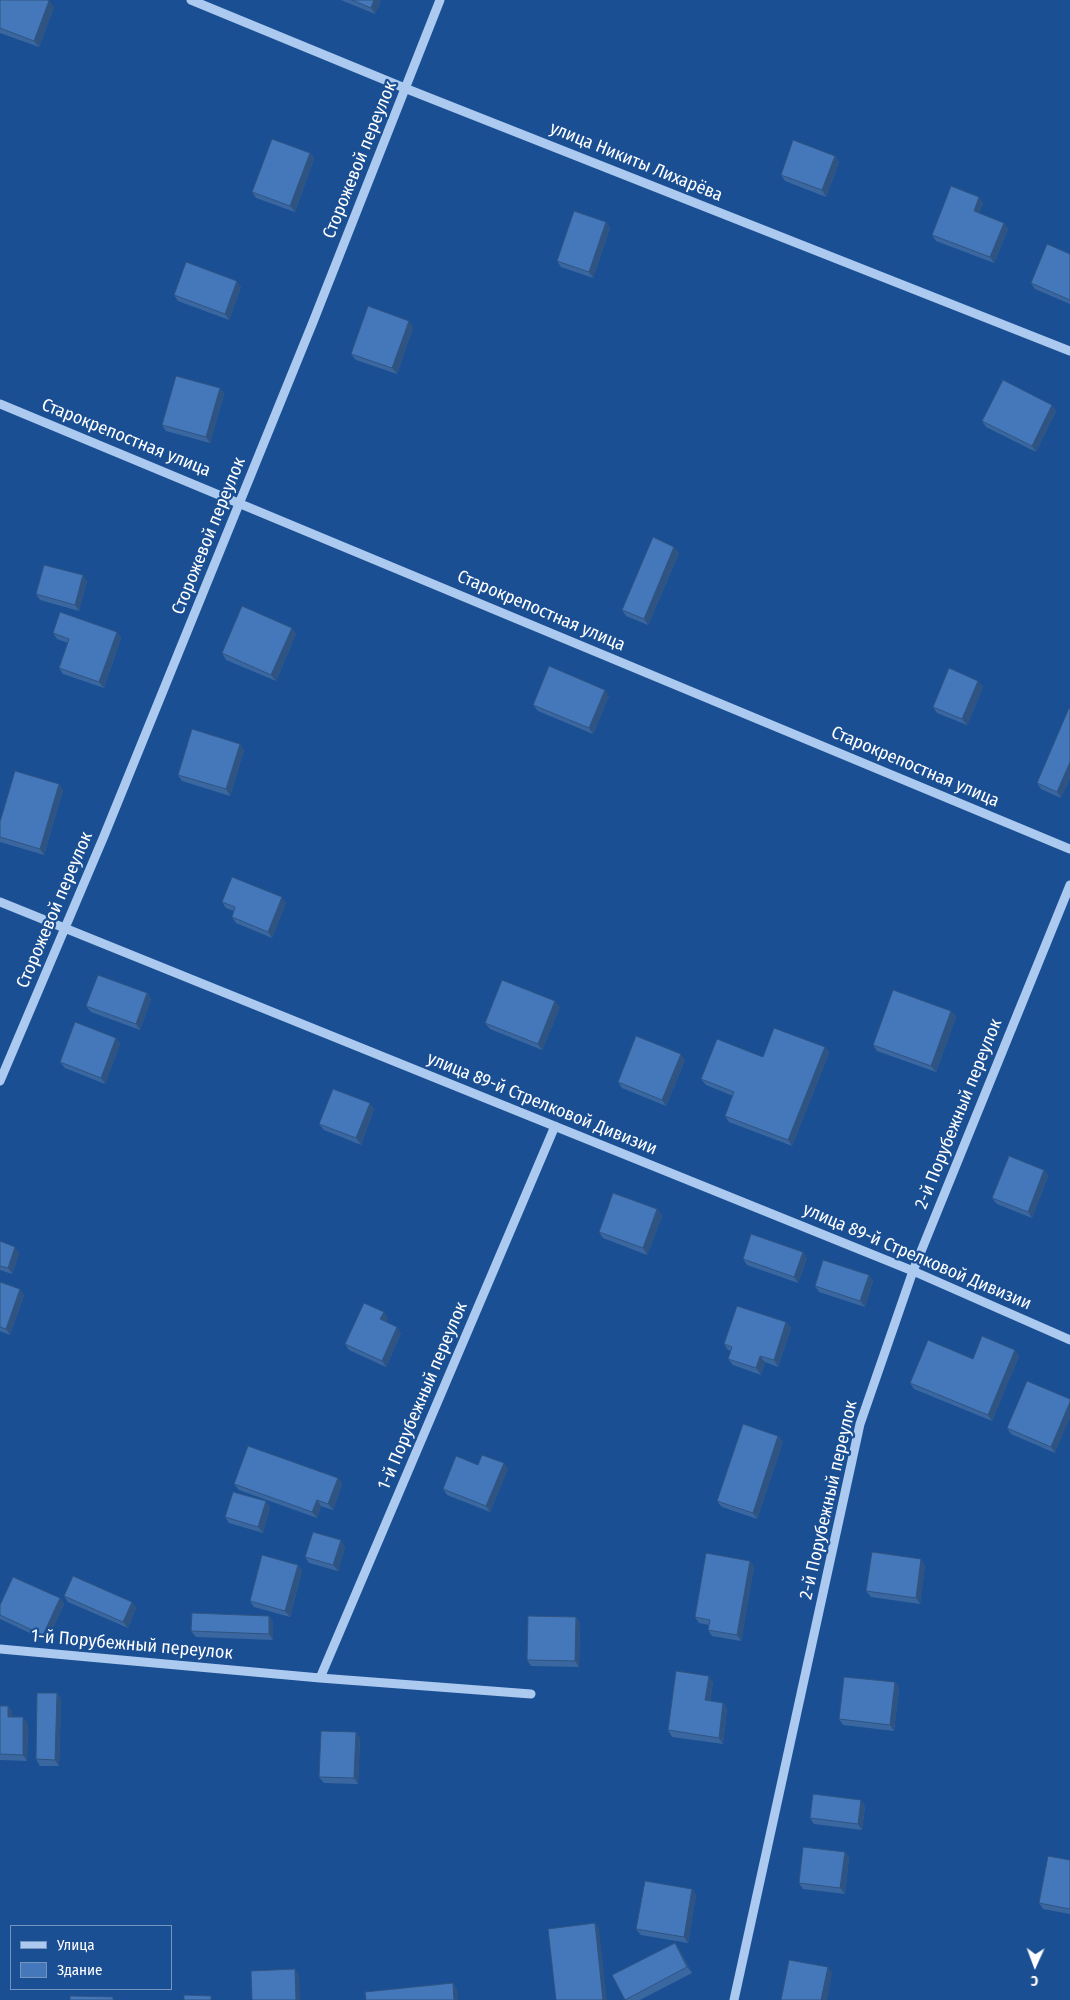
<!DOCTYPE html>
<meta charset="utf-8">
<style>
body{margin:0}
#map{position:relative;width:1070px;height:2000px;overflow:hidden;background:#1b4f93;font-family:"Fira Sans Condensed",sans-serif}
canvas{display:block}
.legend{position:absolute;left:10px;top:1925px;width:162px;height:65px;box-sizing:border-box;background:#1b4f93;border:1px solid #7695be;margin:0;padding:6px 9px;list-style:none;font-size:15px;color:#fff}
.legend li{display:flex;align-items:center;gap:10px;height:25px}
.legend b{width:25px;border:1px solid #7695be}
.north{position:absolute;left:1010px;top:1940px;width:50px;height:50px;-webkit-text-stroke:4px #1b4f93;paint-order:stroke;rotate:182deg;font-size:14px;font-weight:700;line-height:20px;text-align:center;color:#fff}
.north::after{content:'';display:block;margin:auto;width:18px;height:22px;background:#fff;clip-path:polygon(50% 0,100% 100%,50% 72%,0 100%)}
</style>
<div id="map">
<canvas width="1070" height="2000"></canvas>
<ul class="legend">
<li><b style="height:6px;background:#accaef"></b>Улица</li>
<li><b style="height:14px;background:#4478ba"></b>Здание</li>
</ul>
<div class="north">С</div>
</div>
<script>
const g = document.querySelector('canvas').getContext('2d');
g.lineJoin = 'round';
const poly = rows => new Path2D(rows.map(r => 'M' + r).join(''));
function trace(path, color, width, dash) { g.strokeStyle = color; g.lineWidth = width; g.lineCap = dash ? 'butt' : 'round'; g.setLineDash(dash || []); g.stroke(path); }
function fillPath(path, color) { g.fillStyle = color; g.fill(path, 'evenodd'); }
function write(font, color, halo, rows, align = 'center') {
  g.font = font + ' "Fira Sans Condensed",sans-serif'; g.lineWidth = 4.5; g.setLineDash([]); g.textBaseline = 'middle'; g.strokeStyle = halo; g.fillStyle = color; for (const [text, x, y, turn = 0] of rows) {
    g.save(); g.translate(x, y); g.rotate((+turn || 0) * Math.PI / 180); g.textAlign = isNaN(turn) ? turn : align; if (halo) g.strokeText(text, 0, 0); g.fillText(text, 0, 0); g.restore();
  }
}
trace(poly([
 [191,0,407,89,1070,351],
 [0,404,1070,849],
 [0,902,913,1271,1070,1340],
 [0,1081,104,836,313,322,440,0],
 [0,1649,320,1678,531,1694],
 [320,1678,555,1126],
 [734,2000,860,1424,913,1271,1070,885]
]), '#accaef', 9);
fillPath(poly([
 [0,0,54,7,39,47,0,33],
 [341,0,381,0,375,14],
 [310,153,314,159,295,212,256,198,252,192],
 [835,156,839,162,826,197,785,181,781,175],
 [983,203,979,213,1008,229,994,263,936,241,932,235],
 [606,222,610,228,593,278,561,267,557,261],
 [1070,254,1070,304,1035,289,1031,283],
 [241,287,229,320,178,301,174,295],
 [413,327,397,374,356,360,351,354],
 [220,388,224,394,210,443,166,431,162,425],
 [1052,405,1056,411,1036,452,986,427,982,421],
 [679,553,648,625,626,616,622,610],
 [87,581,79,611,40,600,36,594],
 [117,632,121,638,104,688,63,674,59,668,68,643,57,639,53,633],
 [296,634,276,681,226,660,222,653],
 [978,681,983,687,967,725,937,713,933,707],
 [609,696,593,734,538,711,533,705],
 [1070,708,1070,778,1061,798,1041,789,1037,783],
 [244,750,230,796,182,781,178,775],
 [59,784,63,790,44,855,0,842,0,822],
 [222,902,286,903,272,938,236,923,232,917,234,911,226,908],
 [147,993,151,999,140,1030,91,1012,86,1006],
 [560,1007,542,1050,490,1029,485,1023],
 [951,1011,956,1017,936,1072,877,1051,873,1045],
 [116,1038,120,1044,105,1084,65,1068,60,1062],
 [825,1047,829,1053,792,1146,729,1122,725,1116,733,1096,706,1085,701,1079,763,1057],
 [685,1060,666,1106,622,1088,618,1082],
 [374,1109,361,1145,324,1130,319,1124],
 [1044,1170,1048,1176,1032,1218,997,1204,992,1198],
 [657,1209,662,1216,647,1255,603,1238,599,1232],
 [0,1241,19,1253,12,1274,0,1270],
 [807,1258,798,1283,747,1265,743,1259],
 [869,1275,873,1281,865,1307,819,1292,815,1286],
 [0,1282,20,1289,24,1295,10,1335,0,1331],
 [388,1318,386,1322,401,1333,386,1367,349,1350,345,1344],
 [786,1322,791,1328,778,1367,765,1362,761,1375,733,1365,728,1359,731,1351,728,1350,724,1344],
 [1019,1356,992,1421,914,1389,910,1383,973,1359],
 [1070,1399,1055,1453,1011,1434,1007,1428],
 [778,1436,783,1442,757,1519,722,1507,717,1501],
 [478,1465,508,1469,490,1512,447,1495,443,1489],
 [338,1478,342,1484,333,1510,321,1506,317,1518,239,1490,234,1484],
 [266,1501,270,1507,263,1533,229,1523,225,1517],
 [345,1547,338,1571,309,1563,305,1557],
 [750,1561,754,1567,741,1641,712,1636,708,1630,709,1625,699,1623,695,1617],
 [298,1565,302,1571,290,1617,254,1607,250,1601],
 [925,1565,920,1604,871,1597,866,1591],
 [64,1596,132,1602,136,1608,128,1628,68,1602],
 [60,1598,64,1604,47,1641,0,1619,0,1615],
 [269,1616,273,1622,273,1640,196,1637,191,1631],
 [576,1617,580,1623,579,1667,531,1666,527,1660],
 [713,1682,710,1701,723,1703,727,1709,723,1744,672,1737,668,1730],
 [895,1682,899,1688,894,1731,843,1725,839,1719],
 [57,1693,61,1700,59,1766,40,1766,36,1759],
 [0,1706,8,1706,12,1712,12,1717,28,1724,27,1761,0,1760],
 [360,1738,358,1784,324,1783,319,1777],
 [865,1806,862,1830,814,1824,810,1818],
 [845,1852,849,1858,845,1894,803,1889,799,1883],
 [1070,1860,1070,1914,1043,1909,1039,1903],
 [692,1889,696,1895,688,1943,641,1935,636,1929],
 [675,1943,679,1949,692,1973,640,2000,625,2000]
]), '#3a67a0');
fillPath(poly([
 [374,0,381,0,375,14,371,8],
 [49,1,54,7,39,47,34,41],
 [310,153,314,159,295,212,290,206],
 [835,156,839,162,826,197,822,190],
 [979,197,983,203,978,217,974,211],
 [606,222,610,228,593,278,589,272],
 [1004,223,1008,229,994,263,990,257],
 [237,281,241,287,229,320,225,314],
 [409,321,413,327,397,374,392,368],
 [220,388,224,394,210,443,206,437],
 [1052,405,1056,411,1036,452,1032,446],
 [674,547,679,553,648,625,644,619],
 [83,575,87,581,79,611,75,605],
 [292,628,296,634,276,681,271,675],
 [117,632,121,638,104,688,99,682],
 [978,681,983,687,967,725,962,719],
 [605,690,609,696,593,734,589,728],
 [240,744,244,750,230,796,226,789],
 [1070,762,1070,778,1061,798,1057,792],
 [59,784,63,790,44,855,40,849],
 [282,897,286,903,272,938,268,932],
 [147,993,151,999,140,1030,136,1024],
 [555,1001,560,1007,542,1050,538,1044],
 [951,1011,956,1017,936,1072,931,1066],
 [116,1038,120,1044,105,1084,101,1078],
 [825,1047,829,1053,792,1146,788,1140],
 [681,1054,685,1060,666,1106,662,1100],
 [370,1103,374,1109,361,1145,356,1138],
 [1044,1170,1048,1176,1032,1218,1028,1212],
 [657,1209,662,1216,647,1255,643,1248],
 [15,1247,19,1253,12,1274,8,1268],
 [803,1252,807,1258,798,1283,794,1277],
 [869,1275,873,1281,865,1307,860,1301],
 [20,1289,24,1295,10,1335,6,1329],
 [384,1312,388,1318,385,1325,380,1319],
 [786,1322,791,1328,778,1367,774,1360],
 [397,1327,401,1333,386,1367,382,1361],
 [1015,1350,1019,1356,992,1421,988,1415],
 [760,1356,765,1362,761,1375,756,1368],
 [1070,1402,1070,1418,1055,1453,1051,1447],
 [778,1436,783,1442,757,1519,753,1513],
 [504,1463,508,1469,490,1512,486,1506],
 [338,1478,342,1484,333,1510,328,1504],
 [317,1500,321,1506,317,1518,312,1512],
 [266,1501,270,1507,263,1533,258,1527],
 [341,1540,345,1547,338,1571,333,1565],
 [921,1559,925,1565,920,1604,916,1598],
 [750,1561,754,1567,741,1641,737,1635],
 [298,1565,302,1571,290,1617,285,1611],
 [60,1598,64,1604,47,1641,43,1635],
 [132,1602,136,1608,128,1628,123,1622],
 [269,1616,273,1622,273,1640,269,1634],
 [576,1617,580,1623,579,1667,575,1661],
 [709,1676,713,1682,710,1707,705,1700],
 [895,1682,899,1688,894,1731,890,1725],
 [57,1693,61,1700,59,1766,55,1760],
 [723,1703,727,1709,723,1744,719,1738],
 [8,1706,12,1712,12,1723,8,1717],
 [23,1717,28,1724,27,1761,23,1755],
 [356,1732,360,1738,358,1784,354,1778],
 [861,1800,865,1806,862,1830,858,1824],
 [845,1852,849,1858,845,1894,840,1888],
 [692,1889,696,1895,688,1943,684,1937],
 [595,1923,599,1929,607,2000,603,2000],
 [675,1943,679,1949,692,1973,687,1967],
 [828,1967,832,1973,827,2000,821,2000],
 [295,1969,299,1975,300,2000,296,2000],
 [453,1983,457,1989,458,2000,454,2000]
]), '#305482');
const building = poly([
 [0,0,47,0,49,1,34,41,0,28,0,0],
 [352,0,374,0,371,8,352,0],
 [272,139,310,153,290,206,252,192,272,139],
 [793,140,835,156,822,190,781,175,793,140],
 [951,186,979,197,974,211,1004,223,990,257,932,235,951,186],
 [574,211,606,222,589,272,557,261,574,211],
 [1047,244,1070,254,1070,300,1031,283,1047,244],
 [186,262,237,281,225,314,174,295,186,262],
 [368,306,409,321,392,368,351,354,368,306],
 [176,376,220,388,206,437,162,425,176,376],
 [1003,380,1052,405,1032,446,982,421,1003,380],
 [653,537,674,547,644,619,622,610,653,537],
 [44,565,83,575,75,605,36,594,44,565],
 [242,606,292,628,271,675,222,653,242,606],
 [60,612,117,632,99,682,59,668,69,639,53,633,60,612],
 [549,666,605,690,589,728,533,705,549,666],
 [949,668,978,681,962,719,933,707,949,668],
 [1069,708,1070,708,1070,762,1057,792,1037,783,1069,708],
 [192,729,240,744,226,789,178,775,192,729],
 [15,771,59,784,40,849,0,837,0,822,15,771],
 [232,877,282,897,268,932,232,917,235,907,222,902,232,877],
 [98,975,147,993,136,1024,86,1006,98,975],
 [502,980,555,1001,538,1044,485,1023,502,980],
 [893,990,951,1011,931,1066,873,1045,893,990],
 [75,1022,116,1038,101,1078,60,1062,75,1022],
 [774,1028,825,1047,788,1140,725,1116,734,1092,701,1079,717,1039,763,1057,774,1028],
 [636,1036,681,1054,662,1100,618,1082,636,1036],
 [333,1089,370,1103,356,1138,319,1124,333,1089],
 [1009,1156,1044,1170,1028,1212,992,1198,1009,1156],
 [613,1193,657,1209,643,1248,599,1232,613,1193],
 [751,1234,803,1252,794,1277,743,1259,751,1234],
 [0,1241,15,1247,8,1268,0,1266,0,1241],
 [823,1260,869,1275,860,1301,815,1286,823,1260],
 [0,1282,20,1289,6,1329,0,1327,0,1282],
 [364,1303,384,1312,380,1319,397,1327,382,1361,345,1344,364,1303],
 [737,1306,786,1322,774,1360,760,1356,756,1368,728,1359,732,1347,724,1344,737,1306],
 [982,1336,1015,1350,988,1415,910,1383,928,1340,973,1359,982,1336],
 [1027,1381,1070,1399,1070,1402,1051,1447,1007,1428,1027,1381],
 [743,1424,778,1436,753,1513,717,1501,743,1424],
 [248,1446,338,1478,328,1504,317,1500,312,1512,234,1484,248,1446],
 [482,1455,504,1463,486,1506,443,1489,456,1456,478,1465,482,1455],
 [233,1492,266,1501,258,1527,225,1517,233,1492],
 [313,1532,341,1540,333,1565,305,1557,313,1532],
 [872,1552,921,1559,916,1598,866,1591,872,1552],
 [706,1553,750,1561,737,1635,708,1630,710,1620,695,1617,706,1553],
 [262,1555,298,1565,285,1611,250,1601,262,1555],
 [73,1576,132,1602,123,1622,64,1596,73,1576],
 [13,1577,60,1598,43,1635,0,1615,0,1605,13,1577],
 [192,1613,269,1616,269,1634,191,1631,192,1613],
 [528,1616,576,1617,575,1661,527,1660,528,1616],
 [676,1671,709,1676,705,1700,723,1703,719,1738,668,1730,676,1671],
 [844,1677,895,1682,890,1725,839,1719,844,1677],
 [37,1693,57,1693,55,1760,36,1759,37,1693],
 [0,1706,8,1706,8,1717,23,1717,23,1755,0,1754,0,1706],
 [321,1731,356,1732,354,1778,319,1777,321,1731],
 [813,1794,861,1800,858,1824,810,1818,813,1794],
 [803,1847,845,1852,840,1888,799,1883,803,1847],
 [1048,1856,1070,1860,1070,1909,1039,1903,1048,1856],
 [645,1881,692,1889,684,1937,636,1929,645,1881],
 [595,1923,603,2000,556,2000,548,1929,595,1923],
 [675,1943,687,1967,625,2000,612,1975,675,1943],
 [789,1960,828,1967,821,2000,781,2000,789,1960],
 [295,1969,296,2000,252,2000,251,1971,295,1969],
 [453,1983,454,2000,366,2000,365,1992,453,1983],
 [184,1995,211,1996,211,2000,184,2000,184,1995],
 [70,1996,113,1997,113,2000,70,2000,70,1996]
]);
fillPath(building, '#4478ba');
trace(building, '#305482', 1);
write('18px', '#fff', '#1b4f93', [
 ["Сторожевой переулок",360,160,-68],
 ["улица Никиты Лихарёва",636,162,22],
 ["Старокрепостная улица",126,438,22],
 ["Сторожевой переулок",209,536,-68],
 ["Старокрепостная улица",541,611,23],
 ["Старокрепостная улица",915,767,23],
 ["Сторожевой переулок",55,910,-67],
 ["улица 89-й Стрелковой Дивизии",542,1104,22],
 ["2-й Порубежный переулок",959,1114,-68],
 ["улица 89-й Стрелковой Дивизии",917,1257,23],
 ["1-й Порубежный переулок",423,1396,-67],
 ["2-й Порубежный переулок",829,1500,-77],
 ["1-й Порубежный переулок",132,1645,5]
]);
</script>
